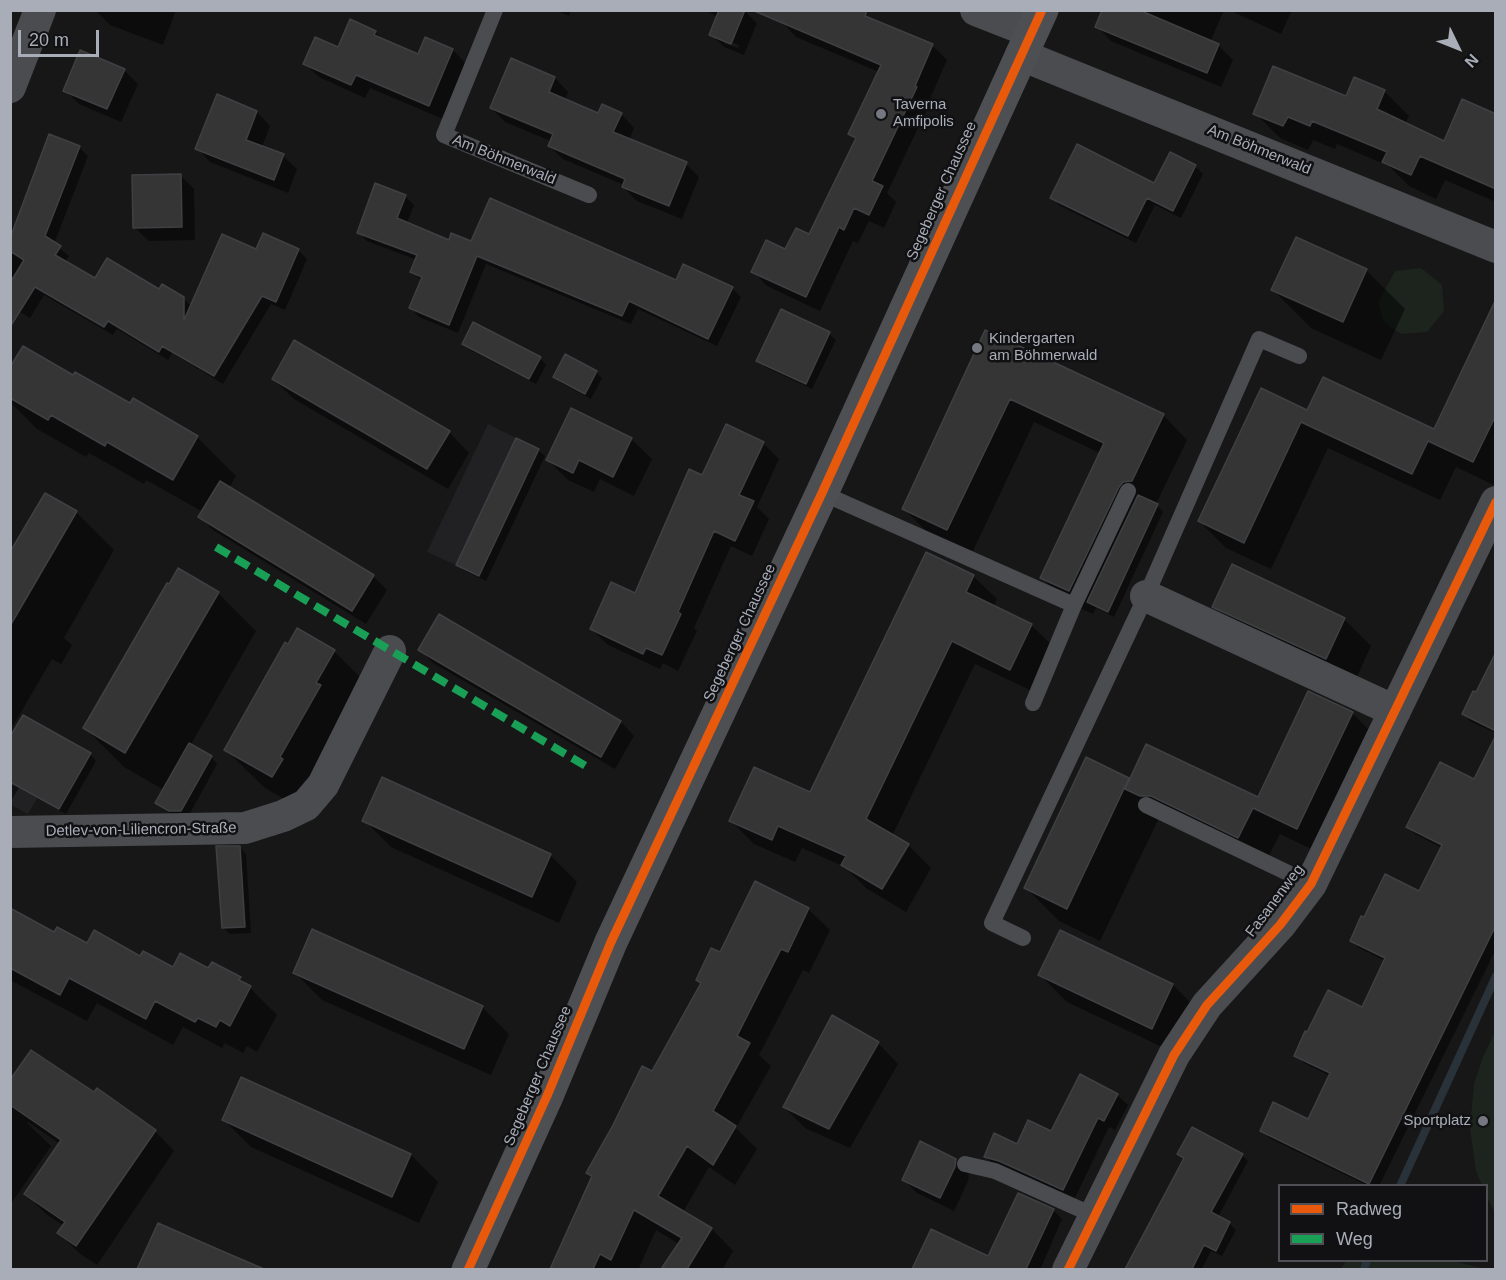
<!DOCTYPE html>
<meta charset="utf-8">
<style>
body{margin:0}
#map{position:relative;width:1506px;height:1280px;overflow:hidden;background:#171717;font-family:Arial,sans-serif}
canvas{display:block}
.frame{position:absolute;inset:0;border:12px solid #a8adb8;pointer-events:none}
.legend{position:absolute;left:1278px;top:1184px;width:210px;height:78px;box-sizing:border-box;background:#111113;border:2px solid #4d4f55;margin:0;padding:8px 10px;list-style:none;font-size:18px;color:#a8adb8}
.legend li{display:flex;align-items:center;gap:12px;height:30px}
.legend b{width:30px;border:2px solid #4d4f55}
.north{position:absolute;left:1428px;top:18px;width:60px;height:60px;-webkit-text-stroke:4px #111113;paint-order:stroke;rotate:133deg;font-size:16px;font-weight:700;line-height:24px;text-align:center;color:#a8adb8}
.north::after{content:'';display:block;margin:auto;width:21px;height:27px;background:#a8adb8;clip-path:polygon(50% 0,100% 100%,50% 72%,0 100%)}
.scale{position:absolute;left:18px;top:30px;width:81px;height:27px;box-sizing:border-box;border:3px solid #a8adb8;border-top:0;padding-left:8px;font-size:18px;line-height:21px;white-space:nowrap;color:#a8adb8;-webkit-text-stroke:4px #111113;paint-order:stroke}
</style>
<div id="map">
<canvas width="1506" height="1280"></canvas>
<div class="frame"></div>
<ul class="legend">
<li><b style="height:8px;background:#e8590c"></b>Radweg</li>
<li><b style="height:8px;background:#1a9f57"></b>Weg</li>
</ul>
<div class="north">N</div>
<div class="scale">20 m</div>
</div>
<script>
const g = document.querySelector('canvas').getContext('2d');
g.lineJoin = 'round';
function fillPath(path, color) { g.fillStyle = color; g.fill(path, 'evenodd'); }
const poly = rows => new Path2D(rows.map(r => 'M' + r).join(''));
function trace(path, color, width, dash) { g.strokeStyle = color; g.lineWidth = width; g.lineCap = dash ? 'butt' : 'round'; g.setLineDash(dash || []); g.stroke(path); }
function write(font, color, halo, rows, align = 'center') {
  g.font = font + ' Arial,sans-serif'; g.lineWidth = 5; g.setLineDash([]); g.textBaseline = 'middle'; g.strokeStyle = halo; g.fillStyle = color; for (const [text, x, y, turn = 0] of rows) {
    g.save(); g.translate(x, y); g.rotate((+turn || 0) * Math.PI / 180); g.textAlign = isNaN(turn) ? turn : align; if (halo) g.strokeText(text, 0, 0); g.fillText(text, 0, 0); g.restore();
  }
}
fillPath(poly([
 [488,424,516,438,456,565,427,552],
 [44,727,69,743,28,814,11,805,11,785]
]), '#212123');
fillPath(poly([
 [1421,268,1442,285,1444,311,1427,332,1401,334,1384,322,1378,303,1395,271],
 [1495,1032,1495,1213,1487,1197,1486,1186,1482,1185,1476,1171,1470,1128,1474,1084,1483,1057],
 [1346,1261,1453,1261,1485,1269,1341,1269]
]), '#1d241e');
fillPath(poly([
 [176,10,163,45,110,25,96,11],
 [555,10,571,10,569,16],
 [704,10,743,10,757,23,744,55,724,47,711,34,718,17],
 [724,39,739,45,738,48,724,43],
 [1103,10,1224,10,1210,42,1218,45,1233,60,1221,87,1111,41,1097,26],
 [1229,10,1292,10,1281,34],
 [782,22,932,45,947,60,929,101,930,103,887,193,896,202,884,228,869,221,858,243,853,241,820,311,767,286,753,271,810,236,856,140,850,134,879,72,796,37],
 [375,32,385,41,419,56,426,39,453,50,466,64,443,119,370,88,365,98,319,77,305,64],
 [512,60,555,78,568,92,565,100,599,115,621,114,634,128,629,140,686,164,699,177,682,219,637,201,623,187,624,185,563,159,549,146,551,141,505,122,491,108],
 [124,70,138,84,121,122,79,104,65,90],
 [1384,91,1409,116,1405,124,1444,143,1496,116,1496,202,1445,180,1436,199,1409,186,1389,166,1337,144,1335,149,1313,140,1308,150,1280,138,1255,113],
 [257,112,270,126,262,147,283,156,297,169,288,193,210,162,197,148],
 [79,147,88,156,54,244,69,256,65,262,96,280,159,291,183,298,192,307,256,251,298,250,307,259,285,310,271,304,223,384,172,353,168,360,117,329,113,335,44,295,30,318,12,307,10,309,10,226,15,229],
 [1195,166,1203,174,1181,218,1155,205,1136,243,1060,206,1052,198,1155,185],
 [181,176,194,189,195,240,149,241,135,228],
 [405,196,414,205,407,223,449,241,676,282,732,288,741,297,717,346,638,309,631,324,486,264,458,333,419,317,411,308,422,281,412,272,417,260,367,241,358,232],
 [1366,270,1405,309,1381,360,1311,328,1273,290],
 [782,311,829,334,836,340,812,389,765,367,758,361],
 [1496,325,1496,486,1456,467,1440,500,1328,448,1271,569,1226,548,1199,521,1308,412,1434,431],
 [986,332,1163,415,1187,440,1156,504,1163,512,1114,617,1096,608,1093,614,1066,602,1042,578,1100,453,1034,422,972,553,927,532,903,508],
 [464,344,540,358,546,365,536,384,470,350],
 [10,370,74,378,130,406,133,400,197,437,236,476,229,488,373,576,387,590,366,624,213,530,200,517,203,512,146,480,144,484,89,453,86,457,37,429,10,402],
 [596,372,602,378,591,399,561,383,555,377],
 [273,379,449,432,469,453,448,489,294,399],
 [631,439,652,459,634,496,600,479,594,492,568,480,548,460],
 [763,443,779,459,757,507,769,519,752,556,731,546,694,628,697,631,678,671,663,663,660,669,608,645,591,629,636,595,703,477],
 [538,450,545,456,486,581,465,571,458,565],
 [76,512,114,550,64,638,72,645,62,663,61,664,52,659,10,731,10,555],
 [973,576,997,599,993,607,1031,625,1055,648,1034,692,975,664,892,836,908,845,931,868,906,912,866,888,845,867,802,848,795,862,754,844,731,821,811,794],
 [218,593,256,631,190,746,211,757,217,764,188,817,177,817,163,809,157,803,164,790,124,767,85,728],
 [1214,606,1344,619,1371,646,1353,685,1241,633],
 [439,616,621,722,634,736,615,769,433,663,419,649],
 [334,651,373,690,311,814,265,788,226,750],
 [1496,656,1496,733,1471,722,1464,714,1476,694],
 [1352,713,1379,740,1324,855,1280,834,1265,863,1159,818,1100,941,1059,921,1026,888,1087,759,1130,781,1258,799],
 [1496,739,1496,949,1379,1186,1368,1186,1269,1138,1262,1130,1309,1121,1330,1076,1304,1063,1296,1055,1363,1009,1386,961,1359,948,1351,941,1385,876,1420,893,1442,848,1415,834,1408,827,1475,781],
 [10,740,90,754,96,761,66,814,19,788,10,803],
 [382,779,550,855,577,882,559,923,391,847,364,820],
 [240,848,246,854,251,933,230,934,223,928],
 [808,909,830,930,809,973,803,970,759,1055,771,1066,736,1128,757,1149,735,1185,709,1167,683,1212,712,1229,733,1251,722,1270,663,1270,679,1244,656,1230,638,1270,552,1270,593,1178,588,1172,653,1073,702,984,697,980,721,954],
 [10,910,55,934,87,945,141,958,173,969,209,970,240,978,277,1015,257,1052,247,1046,243,1053,225,1043,222,1048,183,1027,173,1045,97,1003,87,1021,10,980],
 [1061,932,1173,985,1200,1012,1179,1055,1067,1002,1040,975],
 [295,973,482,1007,509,1034,491,1075,322,1000],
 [878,1043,898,1064,850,1148,805,1128,784,1107],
 [10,1082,155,1131,174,1151,97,1265,79,1253,59,1233,64,1226,46,1214,26,1194,60,1144,28,1122,27,1123,51,1146,10,1205],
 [1117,1095,1128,1105,1115,1130,1109,1127,1074,1200,996,1167,985,1156,1052,1133],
 [224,1120,411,1155,438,1182,419,1223,251,1147],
 [1179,1154,1242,1155,1248,1161,1218,1217,1229,1223,1236,1230,1222,1256,1211,1251,1201,1270,1127,1270,1185,1159],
 [955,1160,969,1174,968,1181,954,1211,917,1193,904,1180],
 [1018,1195,1053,1210,1062,1219,1040,1270,917,1270,915,1267,989,1258],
 [158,1225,260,1270,144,1270,140,1266]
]), '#0007');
trace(poly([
 [1400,1186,1496,976],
 [1364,1270,1367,1260]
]), '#2a3239', 8);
const building = poly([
 [719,10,745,10,731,44,709,35,719,10],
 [752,10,867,10,865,16,933,44,915,86,917,87,872,181,883,186,869,215,854,208,844,230,839,227,806,297,751,272,766,240,785,249,796,228,809,234,856,138,848,134,881,65,752,10],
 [1102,10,1139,10,1219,44,1207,73,1095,27,1102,10],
 [350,19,376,31,374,35,418,54,425,37,453,49,429,106,356,75,351,85,303,64,315,37,338,47,350,19],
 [80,50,125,69,107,109,63,91,80,50],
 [511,58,555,77,549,92,598,113,602,104,622,113,613,132,687,162,669,206,622,187,625,179,548,146,553,134,490,108,511,58],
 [1273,66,1346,96,1354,77,1385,90,1377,109,1444,141,1462,99,1496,114,1496,189,1420,156,1411,175,1382,162,1387,152,1312,121,1310,126,1288,117,1283,126,1253,114,1273,66],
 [217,94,257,111,246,140,284,154,274,180,195,149,217,94],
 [49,134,80,146,45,236,61,246,55,255,95,278,107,258,159,289,162,284,184,297,184,320,222,234,256,249,263,233,299,249,276,302,262,296,214,376,162,346,159,352,108,321,104,327,35,287,10,327,10,283,24,260,10,251,10,238,49,134],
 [1077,144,1154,183,1170,152,1196,165,1173,211,1147,198,1128,236,1050,198,1077,144],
 [181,174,182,227,133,228,132,175,181,174],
 [375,183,406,195,397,218,449,240,451,233,471,241,490,198,676,280,683,264,733,287,708,339,629,301,622,316,477,256,449,325,409,308,422,277,410,272,417,255,357,233,375,183],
 [1296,237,1367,269,1343,322,1271,290,1296,237],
 [1496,299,1496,415,1473,462,1428,441,1412,474,1301,422,1244,543,1198,521,1261,388,1307,410,1323,377,1434,429,1496,299],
 [781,309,830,332,806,384,756,361,781,309],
 [473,322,541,357,529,379,462,344,473,322],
 [985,330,1164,414,1132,481,1123,482,1119,487,1069,591,1040,578,1104,443,1010,399,947,530,902,509,985,330],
 [294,340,450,431,427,469,272,379,294,340],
 [23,346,73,375,75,372,130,403,133,398,198,436,173,480,107,442,105,446,51,415,48,420,10,398,10,367,23,346],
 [565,354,597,371,585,394,553,377,565,354],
 [571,408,632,438,613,477,579,460,573,473,546,460,571,408],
 [726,424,764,442,739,495,754,501,735,541,714,531,678,612,681,614,662,655,646,648,643,654,590,629,611,582,635,593,689,469,702,475,726,424],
 [516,438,539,449,479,576,456,565,516,438],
 [220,481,374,575,352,611,198,517,220,481],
 [45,493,77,511,10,626,10,552,45,493],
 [1138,495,1158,504,1108,612,1087,602,1138,495],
 [926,552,974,575,966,592,1032,624,1010,670,952,641,866,819,909,844,882,889,841,865,846,856,778,826,772,840,729,821,754,767,810,792,926,552],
 [1232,564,1345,618,1326,659,1212,607,1232,564],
 [178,568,219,592,125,753,83,728,167,583,169,584,178,568],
 [439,614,621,721,601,757,418,650,439,614],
 [297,628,335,650,316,683,321,685,280,757,283,759,272,777,224,750,285,642,288,644,297,628],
 [1496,652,1496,731,1462,714,1473,691,1476,692,1496,652],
 [1308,691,1353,712,1297,829,1253,808,1238,838,1151,796,1140,796,1125,789,1146,744,1258,797,1308,691],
 [23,715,91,753,59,809,10,782,10,737,23,715],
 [1496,735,1496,925,1369,1184,1260,1131,1273,1102,1308,1119,1330,1073,1294,1056,1305,1031,1307,1032,1328,990,1362,1007,1385,958,1350,941,1361,916,1364,917,1385,874,1419,891,1442,845,1406,827,1440,762,1474,779,1496,735],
 [189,743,212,756,181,811,169,811,155,803,189,743],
 [1086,757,1129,778,1067,909,1024,888,1086,757],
 [382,777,551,854,532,897,362,821,382,777],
 [216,846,240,846,245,927,222,928,216,846],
 [755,881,809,908,788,952,781,949,737,1036,750,1043,713,1111,736,1126,713,1165,687,1146,658,1196,712,1228,687,1269,661,1269,682,1238,634,1210,611,1260,600,1254,593,1269,550,1269,592,1176,586,1173,613,1125,642,1066,652,1071,701,983,696,980,711,948,720,952,755,881],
 [10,908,54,932,57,927,87,943,94,930,140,956,143,951,173,967,180,953,208,968,212,962,241,977,239,980,251,986,230,1026,220,1020,216,1027,198,1018,195,1022,155,1001,146,1019,69,978,60,995,10,968,10,908],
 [312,929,483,1006,464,1049,293,973,312,929],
 [1060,930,1173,984,1152,1029,1038,975,1060,930],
 [832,1015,879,1042,829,1129,783,1107,832,1015],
 [31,1050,94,1092,97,1088,156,1130,76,1246,57,1233,65,1222,24,1194,61,1140,10,1105,10,1080,31,1050],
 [1080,1074,1118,1094,1104,1121,1098,1118,1063,1190,999,1161,984,1157,994,1133,1017,1144,1028,1120,1051,1131,1080,1074],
 [241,1077,411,1154,392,1197,222,1120,241,1077],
 [1192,1127,1243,1154,1211,1212,1230,1222,1216,1251,1204,1245,1192,1269,1125,1269,1184,1158,1177,1154,1192,1127],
 [920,1141,956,1159,955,1167,940,1198,902,1180,920,1141],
 [1018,1193,1054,1209,1026,1269,912,1269,931,1229,988,1256,1018,1193],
 [158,1223,215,1248,264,1269,137,1269,158,1223]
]);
fillPath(building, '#353536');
trace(building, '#3f4043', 1.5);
trace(poly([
 [495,10,444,135,589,195],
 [822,493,1074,605,1128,491],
 [1033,703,1074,605],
 [1146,805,1311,884],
 [1023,938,992,923,1146,596,1259,339,1299,356],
 [965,1164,995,1171,1095,1216]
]), '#4b4c50', 16);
trace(poly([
 [976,10,1032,32],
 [1021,55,1496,247],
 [10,87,40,10],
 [1146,596,1395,711],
 [10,832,245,828,283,816,306,805,323,785,390,651],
 [1068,1270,1174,1055,1207,1005,1280,925,1311,884,1496,502]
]), '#4b4c50', 32);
trace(poly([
 [468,1270,547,1096,611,942,822,493,1042,10]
]), '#4d4f52', 33);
trace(poly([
 [216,547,589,768]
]), '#1a9f57', 8, [15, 8]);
trace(poly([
 [468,1270,547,1096,611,942,822,493,1042,10],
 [1068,1270,1174,1055,1207,1005,1280,925,1311,884,1496,502]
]), '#e8590c', 9);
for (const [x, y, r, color] of [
 [881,114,6,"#757880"],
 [977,348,6,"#757880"],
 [1483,1121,6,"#757880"]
]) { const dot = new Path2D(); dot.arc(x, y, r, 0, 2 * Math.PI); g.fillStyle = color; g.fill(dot); trace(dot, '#111113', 2); }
write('15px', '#a8adb8', '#111113', [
 ["Taverna",893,105],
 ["Amfipolis",893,122],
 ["Kindergarten",989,339],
 ["am Böhmerwald",989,356],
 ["Sportplatz",1471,1121,"right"]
], 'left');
write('15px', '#a8adb8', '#111113', [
 ["Am Böhmerwald",1259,150,22],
 ["Am Böhmerwald",504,160,22],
 ["Segeberger Chaussee",942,191,-66],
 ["Segeberger Chaussee",740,633,-65],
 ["Detlev-von-Liliencron-Straße",141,830,-1],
 ["Fasanenweg",1275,901,-53],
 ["Segeberger Chaussee",538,1076,-67]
]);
</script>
